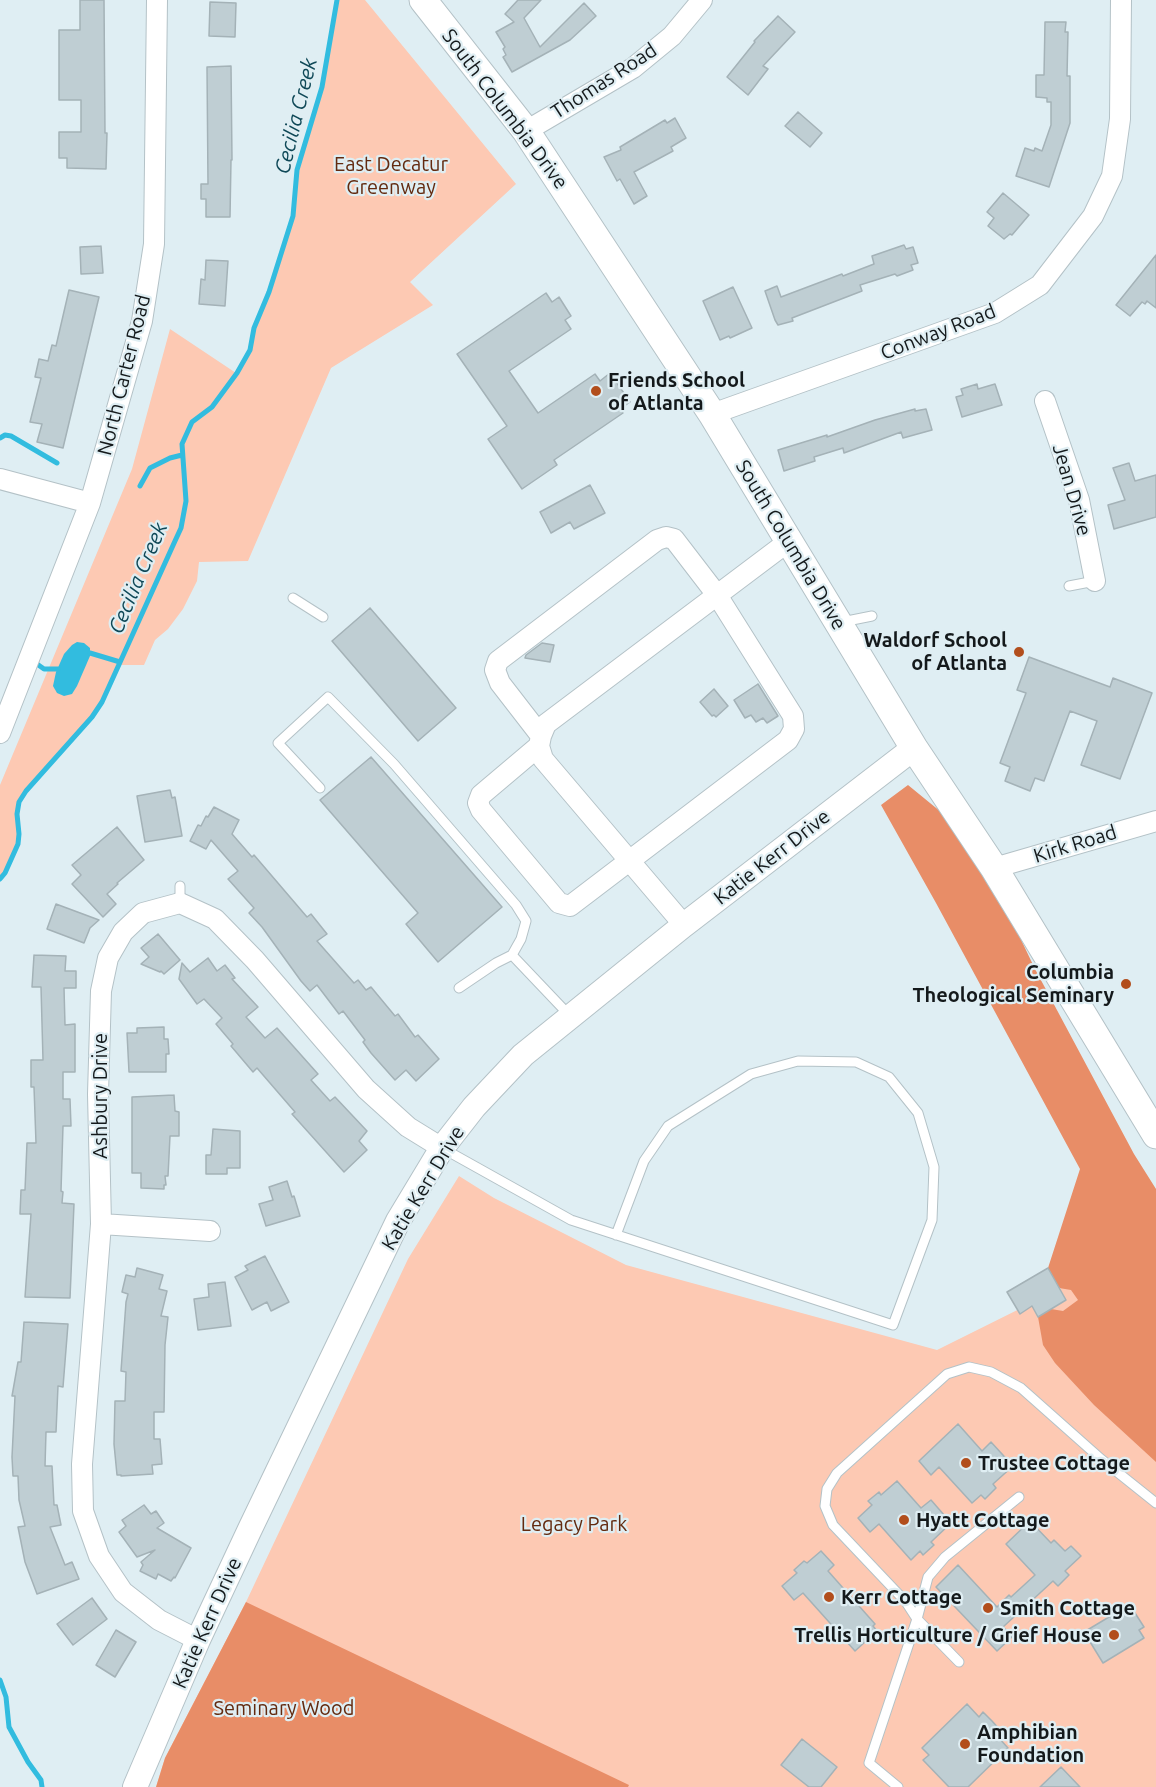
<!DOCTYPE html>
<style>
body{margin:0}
canvas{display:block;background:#dfeef3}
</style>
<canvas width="1156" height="1787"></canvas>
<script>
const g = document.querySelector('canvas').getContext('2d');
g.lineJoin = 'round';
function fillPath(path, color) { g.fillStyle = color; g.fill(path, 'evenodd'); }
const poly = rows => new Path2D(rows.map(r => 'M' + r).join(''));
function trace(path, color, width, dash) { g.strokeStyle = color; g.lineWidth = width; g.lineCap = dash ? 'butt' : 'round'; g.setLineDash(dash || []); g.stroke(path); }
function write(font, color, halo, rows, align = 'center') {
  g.font = font + ' Ubuntu,sans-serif'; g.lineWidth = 4.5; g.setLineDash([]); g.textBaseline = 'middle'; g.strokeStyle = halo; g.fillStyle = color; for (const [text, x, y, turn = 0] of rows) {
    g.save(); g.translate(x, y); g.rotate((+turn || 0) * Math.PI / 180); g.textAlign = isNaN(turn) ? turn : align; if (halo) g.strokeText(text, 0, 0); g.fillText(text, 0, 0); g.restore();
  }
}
fillPath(poly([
 [337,0,365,0,516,184,410,282,433,305,331,368,248,561,199,562,197,581,183,609,168,629,155,640,144,665,118,665,102,702,92,717,26,791,19,802,17,814,19,834,18,844,5,873,0,879,0,785,132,469,170,329,236,373,250,350,254,328,259,313,269,292,293,216,297,170,322,87],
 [459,1176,494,1198,626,1265,937,1350,1156,1241,1156,1787,156,1787,165,1758,246,1602,408,1259]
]), '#fdc9b3');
fillPath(poly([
 [908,785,941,812,995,885,1035,969,1134,1154,1156,1189,1156,1462,1094,1405,1055,1363,1043,1345,1038,1317,1051,1309,1063,1311,1078,1300,1071,1290,1059,1288,1048,1268,1080,1169,936,903,881,805],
 [246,1602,629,1785,628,1787,156,1787,165,1758]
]), '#e88d67');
fillPath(poly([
 [77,642,84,643,90,648,90,656,77,686,72,694,64,696,57,693,53,686,56,672,64,654,72,645]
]), '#32bcdf');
trace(poly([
 [0,438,5,435,11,436,57,463],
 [140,486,150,468,170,458,182,455],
 [90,653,120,662],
 [37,664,44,669,58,669],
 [0,879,5,873,18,844,19,834,17,814,19,802,26,791,92,717,102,702,175,541,181,528,186,501,182,444,192,422,212,407,237,373,250,350,254,328,269,292,293,216,297,170,322,87,337,0],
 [0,1680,6,1697,9,1727,28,1762,41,1780,42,1787]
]), '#32bcdf', 5);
const building = poly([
 [80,0,104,0,105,133,107,133,106,169,67,168,67,158,59,158,59,132,81,132,81,100,59,100,59,30,80,30,80,0],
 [518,0,541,0,524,18,540,47,584,3,596,16,570,40,512,72,503,57,506,55,503,49,505,47,496,32,514,22,505,14,518,0],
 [210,2,236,3,235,37,209,36,210,2],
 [778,16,795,32,763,66,768,69,748,95,727,77,755,42,754,41,778,16],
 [1045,22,1066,22,1065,32,1068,32,1067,76,1070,76,1070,123,1049,187,1016,176,1025,148,1034,151,1035,148,1042,151,1051,125,1051,102,1047,102,1047,98,1036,97,1036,75,1044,75,1045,22],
 [231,66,232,160,231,160,230,217,206,217,206,199,201,199,201,184,208,184,207,67,231,66],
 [798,112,822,133,810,147,785,126,798,112],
 [675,118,686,138,671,147,673,151,634,172,647,196,634,204,620,179,617,181,604,157,621,150,620,147,665,120,667,123,675,118],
 [1003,193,1029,215,1012,235,1010,234,1004,239,988,226,994,218,987,212,1003,193],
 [904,245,906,249,913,247,918,263,911,265,913,270,897,276,895,274,860,285,862,291,792,318,793,321,778,325,775,320,765,291,777,286,781,297,842,274,843,276,874,264,872,256,904,245],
 [101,246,103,273,81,274,80,247,101,246],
 [1156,255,1156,308,1147,301,1145,304,1142,302,1130,316,1116,305,1156,255],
 [206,260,228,261,225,306,199,304,201,279,205,280,206,260],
 [733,287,752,328,730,338,729,336,720,340,703,301,733,287],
 [69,290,99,297,63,448,37,442,42,424,30,422,41,378,35,377,39,359,48,361,52,345,56,346,69,290],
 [546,293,552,302,559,297,571,316,565,320,571,329,509,371,538,413,595,374,600,381,610,373,630,402,620,409,623,413,554,460,557,465,522,489,488,439,507,426,457,354,546,293],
 [977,384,978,389,995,384,1002,405,962,417,956,397,963,395,961,389,977,384],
 [915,409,915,411,926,409,932,430,903,438,901,432,844,453,843,448,814,457,815,461,784,471,778,450,827,435,827,437,875,420,915,409],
 [1129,463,1135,481,1156,475,1156,517,1114,529,1108,505,1125,500,1113,468,1129,463],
 [590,485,605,513,574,529,570,522,551,533,540,512,590,485],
 [370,608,456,708,418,741,332,641,370,608],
 [542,643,554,645,550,662,525,658,526,655,542,643],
 [1029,657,1110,687,1113,678,1152,693,1120,779,1081,765,1097,721,1070,711,1044,781,1035,778,1030,791,1005,781,1010,767,1000,763,1026,693,1017,690,1029,657],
 [758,684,778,716,767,723,763,718,756,722,751,715,745,718,734,700,758,684],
 [714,689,728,706,716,717,714,715,712,716,700,702,714,689],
 [371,757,502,907,438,962,406,924,418,913,320,800,371,757],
 [170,790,172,798,175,797,182,836,145,842,137,796,170,790],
 [214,807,239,820,232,834,252,857,254,855,307,917,311,914,327,934,317,941,354,983,358,980,366,990,371,987,395,1016,398,1014,415,1037,418,1035,439,1059,416,1081,406,1070,395,1080,371,1053,363,1042,365,1040,343,1011,339,1014,317,985,310,991,301,981,262,927,249,913,254,908,228,879,238,871,211,840,206,849,190,841,198,825,201,826,206,816,208,817,214,807],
 [117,827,144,860,117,883,118,884,107,894,116,904,103,917,72,884,81,875,72,865,117,827],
 [56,904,99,920,90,928,84,943,47,929,56,904],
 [158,934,180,960,164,974,161,971,160,972,141,964,149,957,141,948,158,934],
 [34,955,66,956,65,971,76,971,76,988,64,988,65,1025,75,1024,75,1072,63,1072,63,1099,70,1099,71,1126,63,1126,61,1191,63,1192,62,1203,74,1204,70,1298,25,1297,31,1214,20,1214,21,1190,25,1190,27,1143,36,1143,34,1087,31,1087,31,1060,43,1060,41,987,32,987,34,955],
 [208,958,217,971,225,965,235,978,232,979,258,1007,246,1017,265,1038,277,1028,318,1074,311,1080,330,1101,335,1097,367,1131,359,1141,367,1150,344,1172,292,1114,295,1112,257,1068,253,1072,231,1046,233,1044,216,1024,222,1018,204,999,197,1004,179,979,182,963,190,972,208,958],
 [164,1027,164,1039,168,1039,169,1054,166,1054,166,1072,129,1072,127,1033,137,1033,137,1028,164,1027],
 [174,1095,175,1111,179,1112,179,1136,170,1136,168,1176,165,1176,166,1185,164,1185,164,1189,141,1188,141,1173,132,1173,132,1097,174,1095],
 [213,1129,240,1131,240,1168,227,1168,227,1174,206,1174,206,1155,211,1155,213,1129],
 [287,1181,292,1197,294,1196,300,1216,266,1226,259,1204,273,1200,269,1187,287,1181],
 [265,1256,289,1302,271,1311,267,1302,252,1310,235,1277,248,1270,245,1266,265,1256],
 [137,1268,163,1275,159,1289,167,1291,161,1316,168,1317,165,1345,164,1412,154,1412,154,1439,160,1439,162,1464,152,1465,153,1474,121,1476,121,1475,117,1475,114,1444,115,1401,125,1401,126,1372,121,1371,122,1357,126,1302,128,1294,122,1292,126,1275,135,1277,137,1268],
 [1048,1268,1066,1300,1038,1317,1032,1306,1020,1314,1007,1292,1048,1268],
 [225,1282,231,1326,198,1330,194,1299,209,1297,208,1284,225,1282],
 [24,1322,68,1324,63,1387,58,1386,56,1432,46,1432,45,1466,52,1466,54,1505,57,1505,61,1525,50,1527,65,1565,72,1562,79,1579,37,1594,25,1562,18,1527,25,1526,19,1500,18,1476,13,1476,12,1457,15,1396,12,1396,18,1362,21,1362,24,1322],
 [958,1424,982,1451,991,1442,1013,1466,993,1484,996,1488,985,1499,981,1495,972,1503,939,1467,931,1475,919,1461,958,1424],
 [897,1481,921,1508,931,1500,951,1523,931,1542,934,1545,923,1555,920,1551,911,1560,879,1524,870,1532,858,1518,872,1505,868,1501,879,1492,881,1495,897,1481],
 [144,1505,151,1514,156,1511,164,1523,157,1528,191,1548,175,1578,174,1577,171,1581,158,1574,156,1579,140,1571,143,1565,141,1562,155,1550,137,1557,119,1532,126,1526,122,1520,144,1505],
 [1030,1521,1051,1543,1054,1540,1065,1551,1071,1546,1081,1556,1065,1571,1069,1575,1058,1586,1053,1581,1003,1627,1013,1636,997,1651,936,1587,958,1565,997,1607,1009,1595,1011,1597,1035,1575,1006,1544,1030,1521],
 [821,1551,834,1565,828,1571,875,1624,873,1626,877,1631,855,1651,803,1593,794,1600,782,1586,797,1573,794,1570,804,1561,807,1563,821,1551],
 [92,1598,107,1619,73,1645,57,1624,92,1598],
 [1124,1608,1129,1616,1135,1613,1144,1627,1139,1630,1144,1638,1103,1663,1084,1632,1124,1608],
 [116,1630,136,1642,115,1677,96,1665,116,1630],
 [967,1704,979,1717,983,1712,992,1721,1002,1732,997,1736,1008,1748,968,1787,949,1787,923,1760,929,1755,922,1748,967,1704],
 [802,1739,837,1767,821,1787,809,1787,781,1765,802,1739],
 [1061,1767,1080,1787,1040,1787,1061,1767]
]);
fillPath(building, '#bfced3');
trace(building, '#a4b2b7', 1.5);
const service = poly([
 [1069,586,1095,581],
 [293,598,323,617],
 [842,622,872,616],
 [320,788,278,743,328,697,394,764,516,905,526,921,521,939,512,955,570,1016],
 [180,886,180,903],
 [459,988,496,963,512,955],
 [442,1148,571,1220,893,1325,932,1220,934,1167,918,1113,889,1077,856,1062,798,1061,751,1074,668,1126,644,1161,616,1235],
 [959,1662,917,1619,906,1602,833,1525,825,1506,827,1489,837,1473,947,1374,969,1367,991,1372,1021,1388,1101,1459,1156,1503],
 [898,1787,869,1763,917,1619,928,1577,945,1557,1019,1497]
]);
const minor = poly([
 [526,131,633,68,672,36,702,0],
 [1045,401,1079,500,1095,581],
 [712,414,995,313,1040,285,1093,216,1112,176,1120,119,1121,0],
 [0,479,90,503],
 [0,733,90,503,142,321,154,244,157,0],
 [539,746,481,795,478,803,481,810,559,903,570,906,788,740,794,729,793,716,717,595,674,539,666,537,657,540,498,661,495,670,500,683,541,736],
 [994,868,1156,821],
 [684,925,543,759,539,746,541,736,546,724,789,541],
 [101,1224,210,1231],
 [198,1640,159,1620,123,1592,99,1556,83,1511,82,1464,101,1224,98,1094,101,991,108,958,123,932,143,913,180,903,215,919,255,960,366,1089,408,1127,442,1148]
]);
const tertiary = poly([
 [135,1787,198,1640,250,1529,398,1221,442,1148,474,1107,523,1055,684,925,914,748]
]);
const secondary = poly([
 [423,0,526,131,712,414,914,748,994,868,1156,1135]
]);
trace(service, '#b4c2c7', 11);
trace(minor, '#b4c2c7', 22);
trace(tertiary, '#b4c2c7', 26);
trace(secondary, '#b4c2c7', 29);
trace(service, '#fff', 9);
trace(minor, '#fff', 20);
trace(tertiary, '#fff', 24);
trace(secondary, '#fff', 27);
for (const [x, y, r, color] of [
 [596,391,6,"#b24e1c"],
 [1019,652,6,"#b24e1c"],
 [1126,984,6,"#b24e1c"],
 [966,1463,6,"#b24e1c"],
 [904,1520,6,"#b24e1c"],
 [829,1597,6,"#b24e1c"],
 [988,1608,6,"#b24e1c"],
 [1114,1635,6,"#b24e1c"],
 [965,1744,6,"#b24e1c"]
]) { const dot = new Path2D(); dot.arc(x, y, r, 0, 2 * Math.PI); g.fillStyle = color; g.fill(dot); trace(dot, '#dfeef3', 2); }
write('20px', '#14191b', '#dfeef3', [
 ["Thomas Road",604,81,-33],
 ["South Columbia Drive",505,109,53],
 ["Conway Road",938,332,-21],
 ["North Carter Road",124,375,-76],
 ["Jean Drive",1072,490,74],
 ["South Columbia Drive",791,545,59],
 ["Kirk Road",1075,844,-17],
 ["Katie Kerr Drive",772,857,-38],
 ["Ashbury Drive",100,1096,-90],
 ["Katie Kerr Drive",423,1188,-59],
 ["Katie Kerr Drive",207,1623,-66]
]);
write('20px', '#632a0f', '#dfeef3', [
 ["East Decatur",391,164],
 ["Greenway",391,187],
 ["Legacy Park",574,1524],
 ["Seminary Wood",284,1708]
]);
write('bold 20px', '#14191b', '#dfeef3', [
 ["Friends School",608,380],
 ["of Atlanta",608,403],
 ["Waldorf School",1007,640,"right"],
 ["of Atlanta",1007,663,"right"],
 ["Columbia",1114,972,"right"],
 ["Theological Seminary",1114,995,"right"],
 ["Trustee Cottage",978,1463],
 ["Hyatt Cottage",916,1520],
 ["Kerr Cottage",841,1597],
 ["Smith Cottage",1000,1608],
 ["Trellis Horticulture / Grief House",1102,1635,"right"],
 ["Amphibian",977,1732],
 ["Foundation",977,1755]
], 'left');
write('italic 21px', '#0f4857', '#dfeef3', [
 ["Cecilia Creek",296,116,-76],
 ["Cecilia Creek",138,578,-67]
]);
</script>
